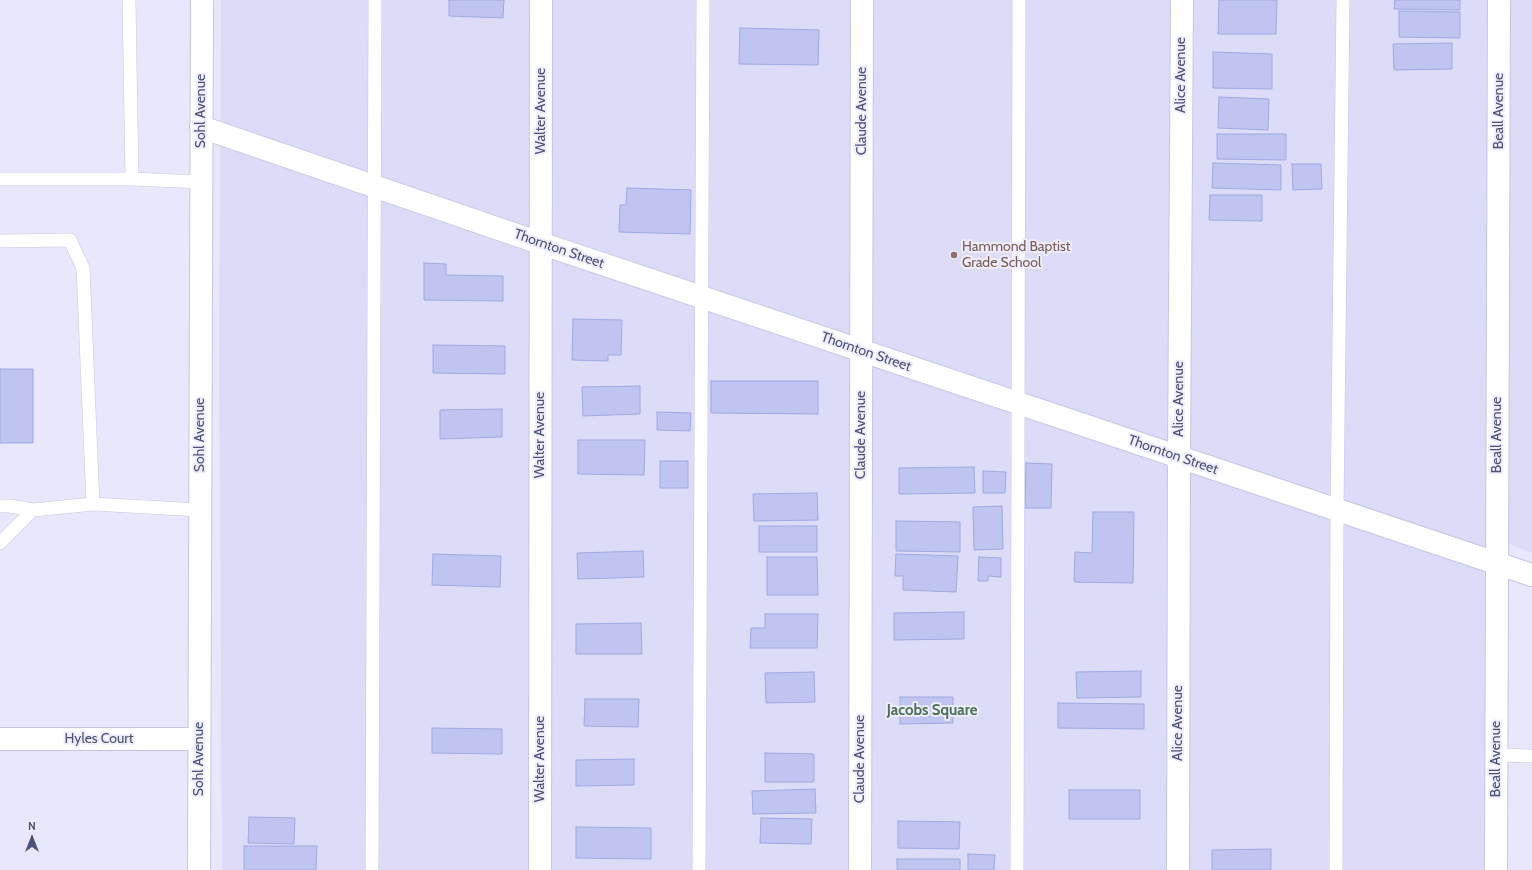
<!DOCTYPE html>
<style>
body{margin:0}
#map{position:relative;width:1532px;height:870px;overflow:hidden;background:#e9e7fc;font-family:Cabin,sans-serif}
canvas{display:block}
.north{position:absolute;left:12px;top:818px;width:40px;height:40px;-webkit-text-stroke:3px #efedfe;paint-order:stroke;rotate:0deg;font-size:11px;font-weight:700;line-height:16px;text-align:center;color:#4c5275}
.north::after{content:'';display:block;margin:auto;width:14px;height:18px;background:#4c5275;clip-path:polygon(50% 0,100% 100%,50% 72%,0 100%)}
</style>
<div id="map">
<canvas width="1532" height="870"></canvas>
<div class="north">N</div>
</div>
<script>
const g = document.querySelector('canvas').getContext('2d');
g.lineJoin = 'round';
function fillPath(path, color) { g.fillStyle = color; g.fill(path, 'evenodd'); }
const poly = rows => new Path2D(rows.map(r => 'M' + r).join(''));
function trace(path, color, width, dash) { g.strokeStyle = color; g.lineWidth = width; g.lineCap = dash ? 'butt' : 'round'; g.setLineDash(dash || []); g.stroke(path); }
function write(font, color, halo, rows, align = 'center') {
  g.font = font + ' Cabin,sans-serif'; g.lineWidth = 4; g.setLineDash([]); g.textBaseline = 'middle'; g.strokeStyle = halo; g.fillStyle = color; for (const [text, x, y, turn = 0] of rows) {
    g.save(); g.translate(x, y); g.rotate((+turn || 0) * Math.PI / 180); g.textAlign = isNaN(turn) ? turn : align; if (halo) g.strokeText(text, 0, 0); g.fillText(text, 0, 0); g.restore();
  }
}
fillPath(poly([
 [221,0,1532,0,1532,553,1507,543,1504,870,222,870,219,351]
]), '#dddcf8');
const building = poly([
 [449,0,504,0,503,18,449,16,449,0],
 [1219,0,1277,0,1276,34,1218,34,1219,0],
 [1395,0,1460,0,1460,10,1394,9,1395,0],
 [1399,11,1460,12,1460,38,1399,37,1399,11],
 [740,28,819,30,818,65,739,64,740,28],
 [1452,43,1452,69,1394,70,1393,44,1452,43],
 [1213,52,1272,54,1272,89,1213,88,1213,52],
 [1219,97,1269,99,1268,130,1218,128,1219,97],
 [1217,134,1286,134,1286,160,1217,159,1217,134],
 [1213,163,1281,165,1281,190,1212,188,1213,163],
 [1292,164,1321,164,1322,189,1293,190,1292,164],
 [627,188,691,190,690,234,619,232,620,205,626,205,627,188],
 [1210,195,1262,195,1262,221,1209,220,1210,195],
 [424,263,446,264,446,275,503,276,503,301,424,300,424,263],
 [573,319,622,320,621,355,608,355,608,361,572,360,573,319],
 [433,345,505,346,505,374,433,373,433,345],
 [0,369,33,369,33,443,0,443,0,369],
 [711,381,818,381,818,414,711,413,711,381],
 [640,386,640,414,583,416,582,387,640,386],
 [502,409,502,437,440,439,440,410,502,409],
 [657,412,691,413,690,431,657,430,657,412],
 [578,440,645,440,644,475,578,474,578,440],
 [660,461,688,461,688,488,660,488,660,461],
 [1026,463,1052,464,1051,508,1025,508,1026,463],
 [974,467,975,493,899,494,899,468,974,467],
 [983,471,1006,472,1005,493,983,493,983,471],
 [817,493,818,520,754,521,753,494,817,493],
 [1002,506,1003,549,974,550,973,507,1002,506],
 [1093,512,1134,512,1133,583,1074,582,1075,552,1092,553,1093,512],
 [896,521,960,522,960,552,896,551,896,521],
 [759,526,817,526,817,552,759,552,759,526],
 [643,551,644,577,578,579,577,553,643,551],
 [433,554,501,556,500,587,432,585,433,554],
 [896,554,958,556,956,592,903,590,903,576,895,576,896,554],
 [767,557,817,557,818,595,767,595,767,557],
 [979,557,1001,558,1001,577,988,576,988,581,978,581,979,557],
 [964,612,964,639,894,640,894,613,964,612],
 [765,614,818,614,817,648,750,648,751,628,765,628,765,614],
 [641,623,642,654,576,654,576,624,641,623],
 [1141,671,1141,697,1077,698,1076,672,1141,671],
 [814,672,815,702,766,703,765,673,814,672],
 [900,697,953,697,953,723,900,724,900,697],
 [585,699,639,699,638,727,584,726,585,699],
 [1058,703,1144,704,1144,729,1058,728,1058,703],
 [432,728,502,729,502,754,432,753,432,728],
 [765,753,814,754,814,782,765,782,765,753],
 [634,759,634,785,576,786,576,760,634,759],
 [815,789,816,813,753,814,752,791,815,789],
 [1069,790,1140,790,1140,819,1069,819,1069,790],
 [249,817,295,818,294,844,248,843,249,817],
 [761,818,812,819,811,844,760,843,761,818],
 [898,821,960,822,959,849,898,848,898,821],
 [576,827,651,828,651,859,576,858,576,827],
 [244,846,317,846,316,870,244,870,244,846],
 [1271,849,1271,870,1212,870,1212,850,1271,849],
 [968,854,995,855,994,870,968,870,968,854],
 [897,859,960,859,960,870,897,870,897,859]
]);
fillPath(building, '#bfc5f0');
trace(building, '#a0a9e2', 1);
const service = poly([
 [129,0,132,179],
 [0,179,132,179,201,182],
 [0,241,70,240,83,268,93,504],
 [0,506,10,506,33,510,93,504,200,510],
 [0,543,33,510],
 [1496,755,1532,756],
 [372,870,375,0],
 [699,870,703,0],
 [1017,870,1019,0],
 [1336,870,1337,510,1343,0]
]);
const minor = poly([
 [201,127,540,243,1532,575],
 [0,739,199,739],
 [540,870,541,0],
 [860,870,862,0],
 [1178,870,1179,457,1182,0],
 [1496,870,1499,0]
]);
const tertiary = poly([
 [199,870,202,0]
]);
trace(service, '#c5c6e2', 14);
trace(minor, '#c5c6e2', 24);
trace(tertiary, '#c5c6e2', 24);
trace(service, '#fff', 13);
trace(minor, '#fff', 22);
trace(tertiary, '#fff', 22);
for (const [x, y, r, color] of [
 [954,255,4,"#8d6e63"]
]) { const dot = new Path2D(); dot.arc(x, y, r, 0, 2 * Math.PI); g.fillStyle = color; g.fill(dot); trace(dot, '#efedfe', 1.5); }
write('14px', '#4c5275', '#efedfe', [
 ["Alice Avenue",1181,75,-90],
 ["Sohl Avenue",201,111,-90],
 ["Walter Avenue",541,111,-90],
 ["Claude Avenue",862,111,-90],
 ["Beall Avenue",1499,111,-90],
 ["Thornton Street",559,249,19],
 ["Thornton Street",866,352,19],
 ["Alice Avenue",1179,399,-90],
 ["Sohl Avenue",200,435,-90],
 ["Walter Avenue",540,435,-90],
 ["Claude Avenue",861,435,-90],
 ["Beall Avenue",1497,435,-90],
 ["Thornton Street",1173,455,19],
 ["Alice Avenue",1178,723,-90],
 ["Hyles Court",99,739],
 ["Sohl Avenue",199,759,-90],
 ["Walter Avenue",540,759,-90],
 ["Claude Avenue",860,759,-90],
 ["Beall Avenue",1496,759,-90]
]);
write('14px', '#785e54', '#efedfe', [
 ["Hammond Baptist",962,247],
 ["Grade School",962,263]
], 'left');
write('bold 15px', '#4e7053', '#efedfe', [
 ["Jacobs Square",932,711]
]);
</script>
